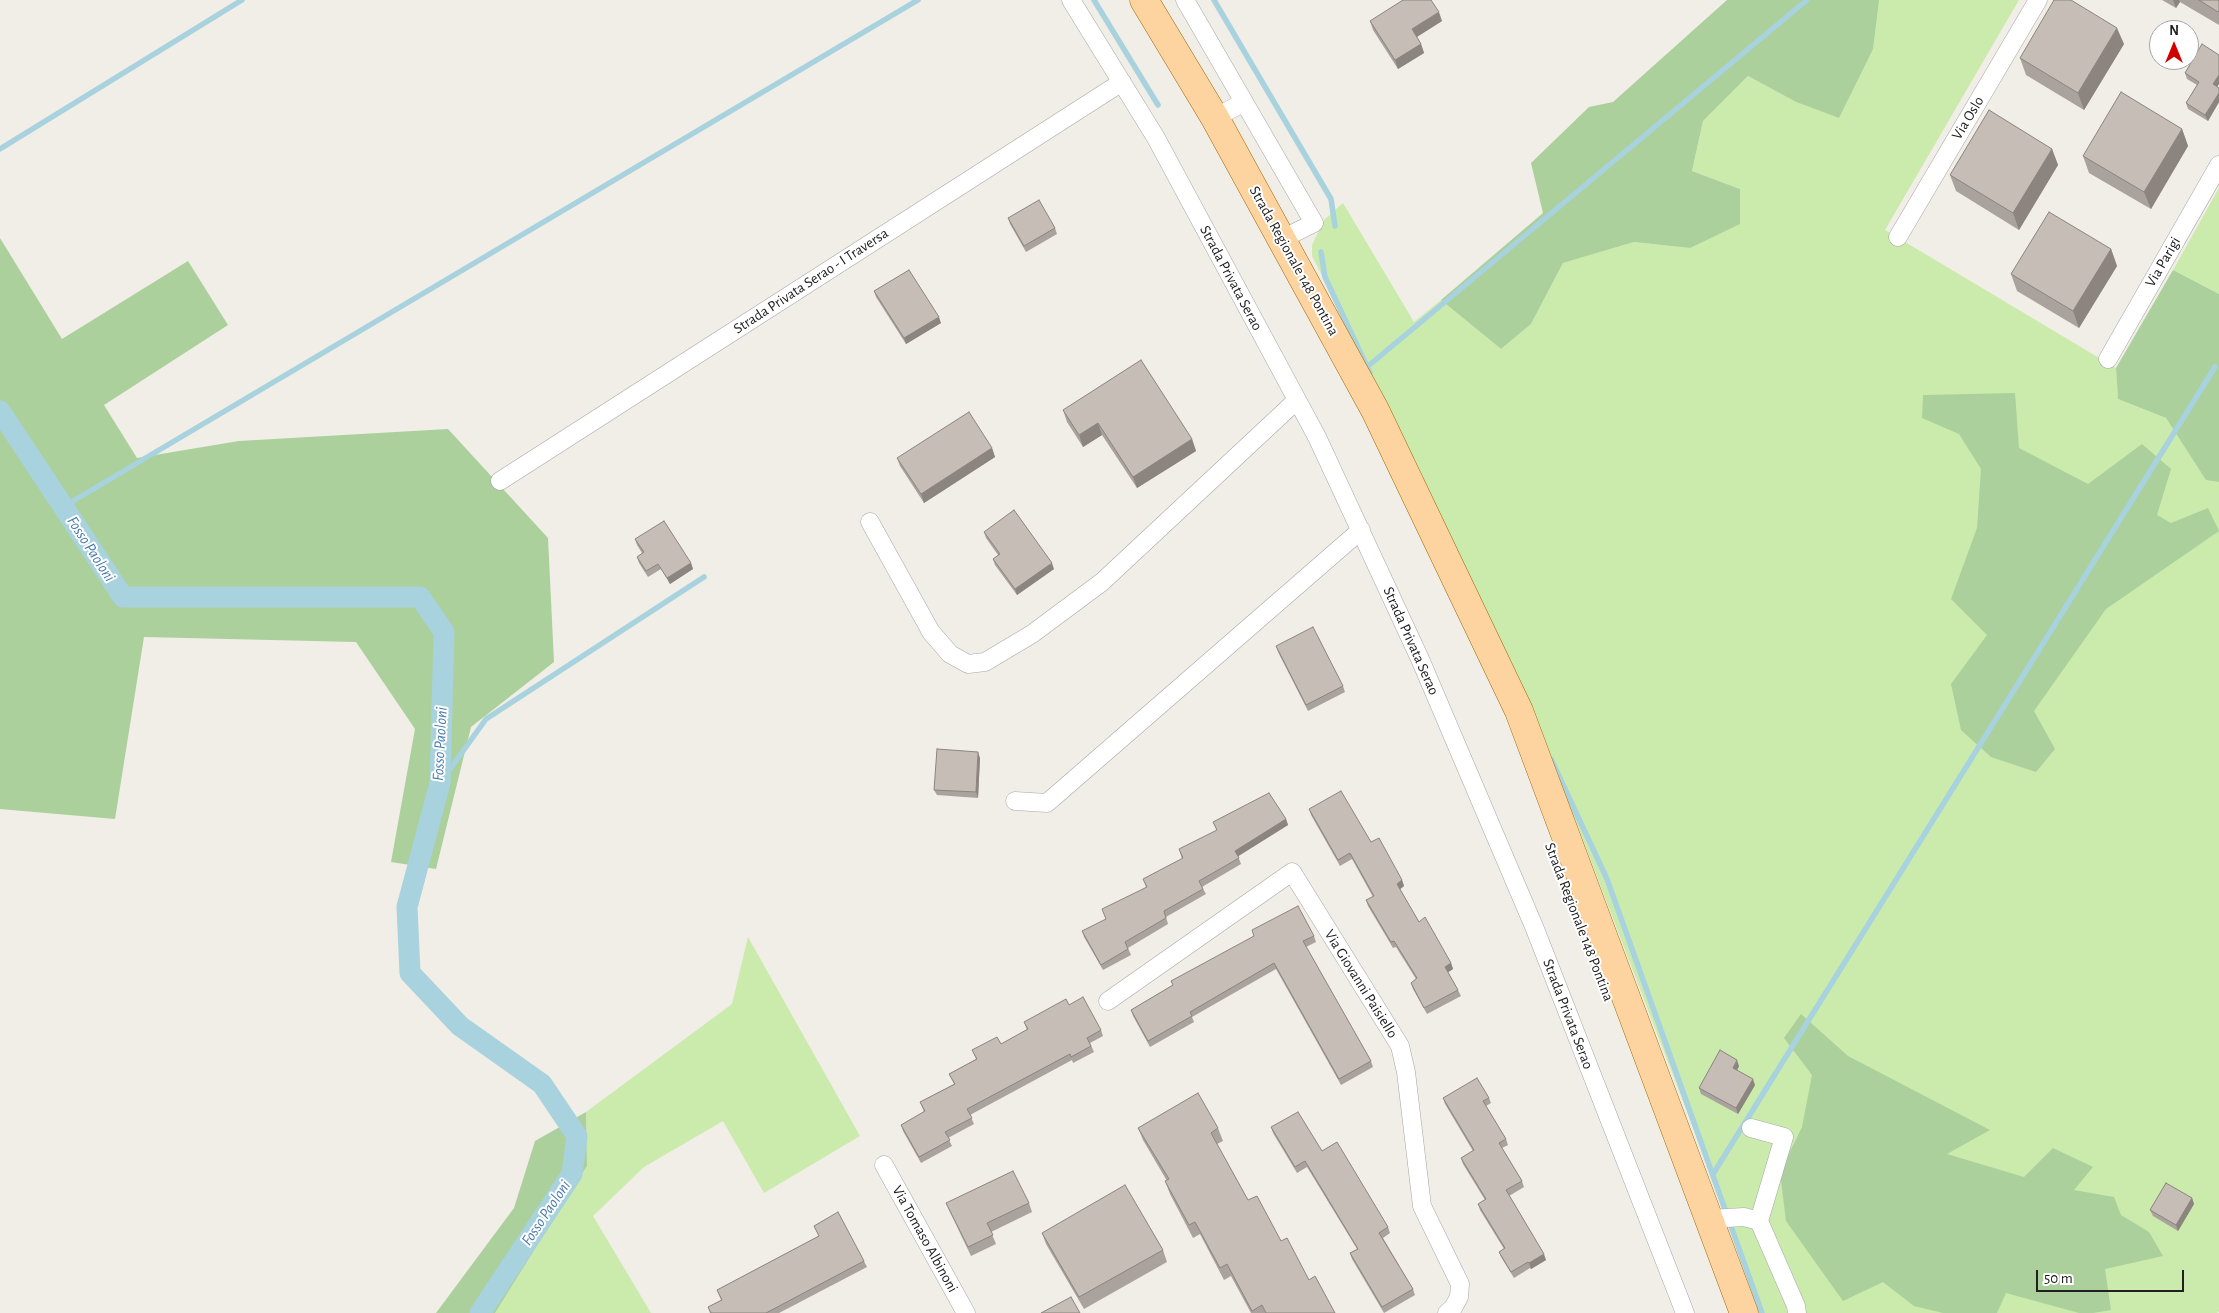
<!DOCTYPE html>
<style>
body{margin:0}
#map{position:relative;width:2219px;height:1313px;overflow:hidden;background:#f1ede7;font-family:"Alegreya Sans",sans-serif}
canvas{display:block}
.north{position:absolute;left:2149px;top:20px;width:50px;height:50px;box-sizing:border-box;background:#fff;border:1px solid #a6a6a6;border-radius:50%;rotate:0deg;font-size:14px;font-weight:700;line-height:20px;text-align:center;color:#202020}
.north::after{content:'';display:block;margin:auto;width:18px;height:22px;background:#d10001;clip-path:polygon(50% 0,100% 100%,50% 72%,0 100%)}
.scale{position:absolute;left:2036px;top:1270px;width:148px;height:22px;box-sizing:border-box;border:2px solid #202020;border-top:0;padding-left:6px;font-size:15px;line-height:18px;white-space:nowrap;color:#202020;-webkit-text-stroke:4px #fff;paint-order:stroke}
</style>
<div id="map">
<canvas width="2219" height="1313"></canvas>
<div class="north">N</div>
<div class="scale">50 m</div>
</div>
<script>
const g = document.querySelector('canvas').getContext('2d');
g.lineJoin = 'round';
function fillPath(path, color) { g.fillStyle = color; g.fill(path, 'evenodd'); }
const poly = rows => new Path2D(rows.map(r => 'M' + r).join(''));
function trace(path, color, width, dash) { g.strokeStyle = color; g.lineWidth = width; g.lineCap = dash ? 'butt' : 'round'; g.setLineDash(dash || []); g.stroke(path); }
function write(font, color, halo, rows, align = 'center') {
  g.font = font + ' "Alegreya Sans",sans-serif'; g.lineWidth = 4; g.setLineDash([]); g.textBaseline = 'middle'; g.strokeStyle = halo; g.fillStyle = color; for (const [text, x, y, turn = 0] of rows) {
    g.save(); g.translate(x, y); g.rotate((+turn || 0) * Math.PI / 180); g.textAlign = isNaN(turn) ? turn : align; if (halo) g.strokeText(text, 0, 0); g.fillText(text, 0, 0); g.restore();
  }
}
fillPath(poly([
 [1879,0,2019,0,1885,230,2116,368,2118,399,2166,418,2206,479,2219,482,2219,1311,2217,1313,1764,1313,1578,827,1419,468,1312,256,1312,245,1324,220,1343,203,1414,322,1441,300,1501,349,1531,324,1563,263,1634,242,1690,248,1740,189,1692,171,1703,121,1748,76,1796,102,1839,118],
 [2219,188,2219,294,2173,270],
 [748,937,860,1136,764,1193,723,1121,644,1167,593,1216,651,1313,495,1313,587,1166,586,1112,732,1004]
]), '#cbebad');
fillPath(poly([
 [1727,0,1879,0,1873,49,1839,118,1796,102,1748,76,1703,121,1692,171,1740,189,1740,224,1690,248,1634,242,1563,263,1531,324,1501,349,1441,300,1543,213,1531,163,1589,107,1613,102],
 [0,238,62,339,188,261,228,325,104,405,137,458,239,441,448,429,548,538,554,662,471,727,436,869,391,862,415,729,356,642,144,637,115,819,0,809],
 [2173,270,2219,294,2219,482,2206,480,2166,418,2118,399,2116,368],
 [2015,393,2019,448,2088,484,2142,444,2171,469,2157,515,2171,523,2208,508,2219,531,2106,609,2034,711,2055,749,2036,772,1991,757,1961,730,1951,684,1987,635,1951,599,1977,528,1981,469,1959,434,1922,418,1923,395],
 [1801,1014,1848,1056,1990,1130,1947,1154,2024,1177,2053,1148,2093,1167,2074,1190,2114,1197,2121,1215,2149,1232,2163,1256,2105,1269,2111,1310,2093,1313,2079,1313,2006,1293,1997,1313,1943,1313,1914,1306,1883,1282,1843,1301,1786,1221,1780,1172,1802,1127,1812,1075,1784,1038],
 [586,1112,587,1166,495,1313,436,1313,514,1208,535,1141]
]), '#abd09b');
trace(poly([
 [1094,0,1158,105],
 [1214,0,1331,199,1335,226],
 [0,149,242,0],
 [1321,252,1325,277,1370,373],
 [1367,367,1807,0],
 [63,507,918,0],
 [1551,759,1607,879,1762,1313],
 [440,783,486,719,704,577],
 [1713,1174,2215,367]
]), '#a7d2de', 5.5);
trace(poly([
 [0,411,123,597,420,597,444,632,440,783,407,907,410,973,460,1026,542,1084,577,1136,572,1174,480,1313]
]), '#a7d2de', 21);
const minor = poly([
 [1071,0,1156,138,1317,437,1420,659,1535,929,1685,1313],
 [1185,0,1244,102],
 [1215,118,1244,102,1314,223,1282,239],
 [1898,237,2038,0],
 [2108,359,2219,165],
 [500,481,1122,82],
 [870,522,931,632,950,654,968,664,985,662,1032,634,1102,582,1297,400],
 [1015,801,1047,803,1361,530],
 [1108,1001,1292,872,1400,1046,1406,1072,1422,1206,1460,1284,1459,1297,1453,1308,1447,1313],
 [1751,1128,1784,1137,1759,1221],
 [884,1165,966,1313],
 [1709,1219,1744,1217,1759,1221,1796,1306,1797,1313]
]);
const primary = poly([
 [1144,0,1215,118,1375,410,1519,711,1744,1313]
]);
trace(minor, '#a7a7a7', 19);
trace(primary, '#9d6800', 29);
trace(minor, '#fff', 18);
trace(primary, '#fdd4a0', 28);
fillPath(poly([
 [2162,0,2219,0,2219,25,2180,2,2176,8],
 [1370,21,1442,21,1417,37,1421,44,1424,53,1398,69,1373,30],
 [2124,44,2084,110,2026,75,2020,58],
 [2219,55,2219,84,2217,87,2219,88,2219,102,2208,121,2188,109,2186,103,2197,85,2187,79,2185,73],
 [2182,129,2188,146,2151,209,2089,173,2083,156],
 [2052,149,2058,165,2019,230,1956,191,1950,175],
 [1008,218,1055,228,1057,234,1026,252,1010,224],
 [2111,249,2117,266,2079,328,2017,291,2011,274],
 [874,291,941,323,906,344,876,297],
 [1063,410,1192,439,1196,451,1137,488,1102,435,1083,447,1067,422],
 [992,448,995,457,924,503,900,466,897,458],
 [984,532,1054,569,1017,595,995,565,993,559,998,555,986,538],
 [635,539,691,563,693,569,670,584,661,569,648,577,639,563,637,557,642,553,637,545],
 [1276,646,1343,686,1345,692,1308,711,1278,652],
 [980,758,978,798,937,795,934,790],
 [1309,809,1371,842,1402,880,1404,886,1400,889,1419,922,1451,963,1453,969,1448,972,1458,990,1461,996,1427,1014,1413,989,1411,983,1416,979,1396,947,1393,948,1368,906,1366,900,1373,897,1352,859,1340,866,1311,815],
 [1286,819,1288,825,1238,856,1241,864,1202,887,1206,894,1166,917,1168,924,1128,948,1131,955,1103,970,1084,937,1082,931,1106,919,1146,887,1143,879,1182,859,1179,849,1217,831,1213,822],
 [1254,936,1314,936,1316,942,1306,947,1371,1061,1373,1067,1341,1085,1276,969,1192,1017,1194,1022,1150,1047,1133,1016,1131,1010],
 [1069,1005,1101,1030,1103,1036,1090,1043,1094,1052,1073,1063,1072,1060,970,1115,974,1124,948,1138,952,1146,921,1163,903,1131,901,1125,924,1112,920,1102,954,1084,949,1074,976,1059,972,1050,1001,1044,1027,1030,1024,1022],
 [1739,1066,1737,1071,1755,1085,1738,1114,1701,1094,1699,1088],
 [1443,1098,1489,1098,1491,1103,1486,1106,1506,1139,1508,1145,1502,1148,1522,1181,1524,1187,1509,1196,1546,1260,1531,1269,1530,1268,1514,1278,1501,1257,1499,1252,1504,1249,1480,1210,1478,1204,1485,1200,1463,1164,1461,1158,1473,1151,1445,1104],
 [1271,1127,1322,1151,1388,1227,1390,1233,1383,1238,1413,1289,1415,1295,1384,1313,1352,1259,1350,1253,1357,1249,1307,1167,1297,1173,1273,1133],
 [1138,1128,1218,1128,1223,1141,1217,1144,1248,1200,1281,1241,1309,1280,1335,1313,1251,1313,1231,1276,1224,1280,1200,1234,1193,1238,1170,1194,1165,1181,1167,1181,1143,1140],
 [2192,1198,2194,1204,2178,1231,2153,1216,2150,1210],
 [946,1203,1029,1203,1032,1212,991,1232,996,1244,971,1256,950,1212],
 [814,1226,864,1261,867,1267,779,1313,710,1313,708,1307,721,1300,717,1290,819,1236],
 [1042,1233,1163,1250,1167,1262,1084,1309,1046,1244]
]), '#aaa39d');
fillPath(poly([
 [2173,0,2179,0,2180,2,2176,8],
 [1439,12,1442,21,1415,38,1412,29],
 [2117,28,2124,44,2084,110,2078,93],
 [1421,44,1424,53,1398,69,1395,60],
 [2219,75,2219,84,2215,90,2213,84],
 [2219,93,2219,102,2208,121,2205,115],
 [2182,129,2188,146,2151,209,2144,192],
 [2052,149,2058,165,2019,230,2013,213],
 [2111,249,2117,266,2079,328,2073,311],
 [939,317,941,323,906,344,904,338],
 [1098,423,1102,435,1083,447,1079,435],
 [1192,439,1196,451,1137,488,1133,477],
 [992,448,995,457,924,503,921,494],
 [691,563,693,569,670,584,667,578],
 [1052,563,1054,569,1017,595,1015,589],
 [978,752,980,758,978,798,976,792],
 [1286,819,1288,825,1237,857,1235,851],
 [1402,880,1404,886,1399,890,1397,884],
 [1451,963,1453,969,1447,973,1445,967],
 [1737,1060,1739,1066,1735,1074,1733,1068],
 [1753,1079,1755,1085,1738,1114,1736,1108],
 [2192,1198,2194,1204,2178,1231,2176,1225],
 [1544,1254,1546,1260,1531,1269,1529,1263]
]), '#8b847f');
const building = poly([
 [1403,0,1431,0,1439,12,1412,29,1421,44,1395,60,1370,21,1403,0],
 [2054,0,2071,0,2117,28,2078,93,2020,58,2054,0],
 [2199,0,2219,0,2219,11,2218,12,2199,0],
 [2202,44,2219,55,2219,75,2213,84,2219,88,2219,93,2205,115,2186,103,2199,82,2185,73,2202,44],
 [2121,92,2182,129,2144,192,2083,156,2121,92],
 [1989,110,2052,149,2013,213,1950,175,1989,110],
 [1039,200,1055,228,1024,246,1008,218,1039,200],
 [2049,212,2111,249,2073,311,2011,274,2049,212],
 [909,270,939,317,904,338,874,291,909,270],
 [1141,360,1192,439,1133,477,1098,423,1079,435,1063,410,1141,360],
 [969,412,992,448,921,494,897,458,969,412],
 [1014,510,1052,563,1015,589,993,559,1000,554,984,532,1014,510],
 [664,521,691,563,667,578,658,564,646,571,637,557,644,552,635,539,664,521],
 [1313,627,1343,686,1306,705,1276,646,1313,627],
 [937,749,978,752,976,792,934,790,937,749],
 [1341,791,1371,842,1379,838,1402,880,1397,884,1419,922,1425,917,1451,963,1445,967,1458,990,1424,1008,1411,983,1417,978,1394,941,1391,942,1366,900,1374,896,1350,853,1338,860,1309,809,1341,791],
 [1269,793,1286,819,1235,851,1239,858,1199,881,1203,889,1164,911,1166,918,1125,942,1128,949,1101,965,1082,931,1106,919,1102,909,1147,887,1143,879,1183,858,1179,849,1217,830,1213,822,1269,793],
 [1298,906,1314,936,1303,941,1371,1061,1339,1079,1274,963,1190,1012,1192,1016,1148,1041,1131,1010,1173,985,1171,981,1254,936,1252,930,1298,906],
 [1083,997,1101,1030,1087,1038,1091,1046,1071,1057,1070,1054,967,1109,972,1118,945,1132,950,1140,919,1157,901,1125,925,1111,920,1102,955,1084,949,1074,977,1059,972,1050,997,1037,1001,1044,1028,1029,1024,1022,1066,999,1069,1005,1083,997],
 [1720,1050,1737,1060,1733,1068,1753,1079,1736,1108,1699,1088,1720,1050],
 [1477,1078,1489,1098,1483,1101,1506,1139,1499,1143,1522,1181,1506,1190,1544,1254,1529,1263,1528,1262,1511,1272,1499,1252,1505,1248,1478,1204,1486,1199,1461,1158,1474,1150,1443,1098,1477,1078],
 [1198,1093,1218,1128,1211,1133,1248,1200,1257,1196,1281,1241,1287,1238,1309,1280,1315,1276,1335,1313,1266,1313,1262,1305,1252,1311,1227,1264,1220,1268,1195,1222,1189,1225,1165,1181,1169,1179,1138,1128,1198,1093],
 [1298,1112,1322,1151,1337,1142,1388,1227,1379,1233,1413,1289,1382,1307,1350,1253,1358,1249,1305,1161,1295,1167,1271,1127,1298,1112],
 [1013,1171,1029,1203,987,1223,993,1235,968,1247,946,1203,1013,1171],
 [2166,1183,2192,1198,2176,1225,2150,1210,2166,1183],
 [1125,1185,1163,1250,1079,1297,1042,1233,1125,1185],
 [838,1212,864,1261,766,1313,711,1313,708,1307,722,1300,717,1290,819,1236,814,1226,838,1212],
 [1071,1297,1080,1313,1041,1313,1071,1297]
]);
fillPath(building, '#c6bdb6');
trace(building, '#8b847f', 1);
write('15px', '#202020', '#fff', [
 ["Via Oslo",1968,118,-59],
 ["Strada Regionale 148 Pontina",1294,261,61],
 ["Via Parigi",2163,262,-60],
 ["Strada Privata Serao",1231,278,62],
 ["Strada Privata Serao - I Traversa",811,281,-33],
 ["Strada Privata Serao",1411,641,66],
 ["Strada Regionale 148 Pontina",1579,922,69],
 ["Via Giovanni Paisiello",1361,984,58],
 ["Strada Privata Serao",1568,1014,69],
 ["Via Tomaso Albinoni",925,1239,61]
]);
write('italic 16px', '#487aaa', '#fff', [
 ["Fosso Paoloni",91,549,57],
 ["Fosso Paoloni",440,744,-87],
 ["Fosso Paoloni",546,1213,-56]
]);
</script>
